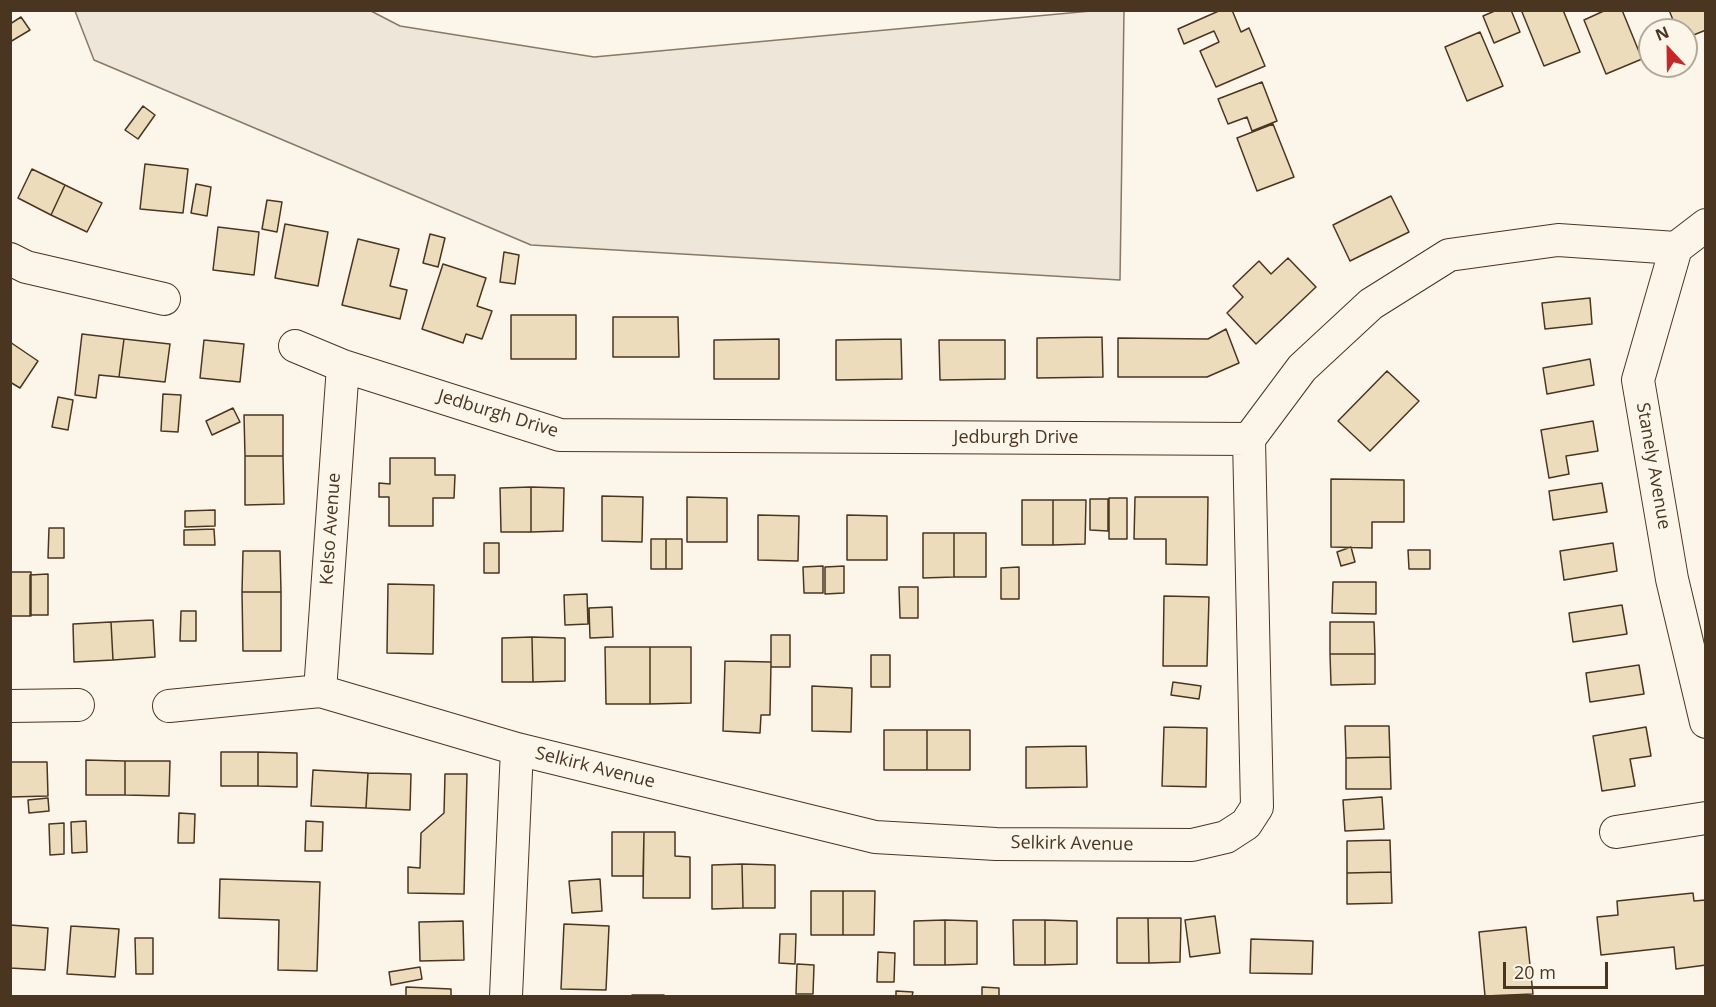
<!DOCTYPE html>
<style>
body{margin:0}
#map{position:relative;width:1716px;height:1007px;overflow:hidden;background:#fbf6e9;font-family:"Open Sans",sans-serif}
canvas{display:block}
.frame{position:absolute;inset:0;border:12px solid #4a3520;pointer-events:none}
.north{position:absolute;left:1638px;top:18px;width:60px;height:60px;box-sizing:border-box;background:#fbf6e9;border:2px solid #b4a999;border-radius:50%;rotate:338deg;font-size:16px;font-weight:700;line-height:24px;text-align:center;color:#4a3520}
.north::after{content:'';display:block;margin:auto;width:21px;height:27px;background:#c62828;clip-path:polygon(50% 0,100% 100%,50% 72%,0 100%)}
.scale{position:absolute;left:1503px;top:962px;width:105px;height:27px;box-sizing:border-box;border:3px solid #4a3520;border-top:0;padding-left:8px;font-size:18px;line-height:21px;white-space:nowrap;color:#4a3520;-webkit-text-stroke:4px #fbf6e9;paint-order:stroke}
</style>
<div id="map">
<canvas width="1716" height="1007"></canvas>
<div class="frame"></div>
<div class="north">N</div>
<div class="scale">20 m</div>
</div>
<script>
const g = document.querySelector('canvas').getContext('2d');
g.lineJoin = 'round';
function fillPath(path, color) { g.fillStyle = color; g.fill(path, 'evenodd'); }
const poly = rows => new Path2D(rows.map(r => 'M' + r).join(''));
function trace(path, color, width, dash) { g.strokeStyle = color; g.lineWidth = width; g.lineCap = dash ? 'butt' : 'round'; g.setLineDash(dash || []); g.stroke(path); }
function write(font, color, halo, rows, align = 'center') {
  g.font = font + ' "Open Sans",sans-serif'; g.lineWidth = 4.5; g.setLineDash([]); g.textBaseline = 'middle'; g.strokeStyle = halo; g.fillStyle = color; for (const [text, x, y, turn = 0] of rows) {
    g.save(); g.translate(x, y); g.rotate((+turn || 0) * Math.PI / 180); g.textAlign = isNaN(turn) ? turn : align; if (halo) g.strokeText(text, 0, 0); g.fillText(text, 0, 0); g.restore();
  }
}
const green = poly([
 [75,11,371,11,400,26,594,57,1091,11,1124,11,1120,280,531,245,94,60,75,11]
]);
fillPath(green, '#ede6d9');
trace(green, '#887966', 1.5);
const building = poly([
 [1221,10,1232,10,1241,32,1249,28,1265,66,1216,87,1200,51,1219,42,1214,31,1184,44,1178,29,1221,10],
 [1497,10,1511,10,1520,32,1494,43,1483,16,1497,10],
 [1526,10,1563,10,1580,52,1544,66,1522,12,1526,10],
 [1606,10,1622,10,1642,59,1606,74,1584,20,1606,10],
 [1669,10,1706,10,1706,30,1686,38,1686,30,1677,30,1669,10],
 [21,17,30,30,10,42,10,24,21,17],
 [1480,32,1503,86,1467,101,1445,47,1480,32],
 [1262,82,1277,121,1252,131,1247,117,1228,124,1218,99,1262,82],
 [143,106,155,115,138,139,125,130,143,106],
 [1273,124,1294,177,1257,191,1237,138,1273,124],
 [145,164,188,169,183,213,140,209,145,164],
 [32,169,65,185,51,215,18,198,32,169],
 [196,184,211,187,207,216,191,213,196,184],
 [65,185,102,203,87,232,51,215,65,185],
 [1391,196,1409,232,1350,261,1333,225,1391,196],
 [267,200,282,202,277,232,262,229,267,200],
 [285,224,328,232,318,286,275,278,285,224],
 [218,227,259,232,254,275,213,270,218,227],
 [430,234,445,238,438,267,423,263,430,234],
 [358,239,399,249,390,286,407,290,400,319,342,305,358,239],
 [504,252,519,255,515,284,500,282,504,252],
 [1288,258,1316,287,1256,344,1227,313,1243,297,1233,286,1259,261,1271,274,1288,258],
 [443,264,486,278,477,306,492,311,482,339,466,334,463,343,422,329,443,264],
 [1590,298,1592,324,1545,329,1542,303,1590,298],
 [511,315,576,315,576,359,511,359,511,315],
 [613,317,678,317,679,357,613,357,613,317],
 [1226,329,1239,363,1207,377,1118,377,1118,338,1208,339,1226,329],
 [82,334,124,339,119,377,99,375,96,398,75,395,82,334],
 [1102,337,1103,377,1037,378,1037,338,1102,337],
 [124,339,170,344,165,382,119,377,124,339],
 [779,339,779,379,714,379,714,340,779,339],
 [901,339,902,379,836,380,836,340,901,339],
 [204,340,244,344,240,382,200,378,204,340],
 [939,340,1005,340,1005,379,940,380,939,340],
 [10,342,38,361,20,388,10,382,10,342],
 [1590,359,1594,385,1547,394,1543,368,1590,359],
 [1387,371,1419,401,1370,451,1338,421,1387,371],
 [163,394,181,395,178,432,161,431,163,394],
 [58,397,73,400,68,430,52,427,58,397],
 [233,408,240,422,212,435,206,421,233,408],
 [244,415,283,415,283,456,245,456,244,415],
 [1593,421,1598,451,1566,456,1569,474,1549,478,1541,430,1593,421],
 [245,456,283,456,284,504,245,505,245,456],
 [390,458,435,458,435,475,455,475,454,498,433,498,433,526,389,526,389,497,379,497,379,483,390,484,390,458],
 [1331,479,1404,480,1404,522,1372,522,1372,548,1331,547,1331,479],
 [1602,483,1607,512,1553,520,1549,491,1602,483],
 [531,487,564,488,563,531,531,532,531,487],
 [531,487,531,532,501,532,500,488,531,487],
 [602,496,643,497,642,542,602,541,602,496],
 [687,497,727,498,727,542,687,542,687,497],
 [1135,497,1208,497,1207,565,1166,564,1166,539,1134,539,1135,497],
 [1109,498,1127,498,1127,539,1109,539,1109,498],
 [1090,499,1108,499,1108,531,1090,530,1090,499],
 [1022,500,1053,500,1053,545,1022,545,1022,500],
 [1053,500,1086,500,1085,544,1053,545,1053,500],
 [215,510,215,526,185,527,185,511,215,510],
 [758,515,799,516,798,561,758,560,758,515],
 [847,515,887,516,887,560,847,560,847,515],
 [49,528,64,528,64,558,48,558,49,528],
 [214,529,215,545,184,545,184,530,214,529],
 [923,533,954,533,954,577,923,578,923,533],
 [954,533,986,533,986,577,954,577,954,533],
 [651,539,666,539,666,569,651,569,651,539],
 [666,539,682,539,682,569,666,569,666,539],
 [484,543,499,543,499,573,484,573,484,543],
 [1613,543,1617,571,1564,580,1560,551,1613,543],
 [1351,547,1355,562,1341,566,1337,552,1351,547],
 [1408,550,1430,550,1430,569,1409,569,1408,550],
 [243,551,280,551,281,592,242,592,243,551],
 [823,566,823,593,804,593,803,567,823,566],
 [844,566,844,593,825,594,825,567,844,566],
 [1019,567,1019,599,1001,599,1001,568,1019,567],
 [10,572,31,572,31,616,10,616,10,572],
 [48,574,48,615,30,615,30,575,48,574],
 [1333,582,1376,582,1376,614,1332,613,1333,582],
 [388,584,434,585,433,654,387,653,388,584],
 [899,587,918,587,918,618,900,618,899,587],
 [242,592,281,592,281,651,243,651,242,592],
 [587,594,588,624,565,625,564,595,587,594],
 [1164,596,1209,597,1207,666,1163,666,1164,596],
 [1622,605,1627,634,1573,642,1569,613,1622,605],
 [612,607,613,637,590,638,589,608,612,607],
 [181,611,196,611,196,641,180,641,181,611],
 [153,620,155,657,113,660,111,622,153,620],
 [111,622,113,660,74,662,73,624,111,622],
 [1330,622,1374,622,1375,654,1330,654,1330,622],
 [771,635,790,635,790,667,771,667,771,635],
 [532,637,565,638,565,681,533,682,532,637],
 [532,637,533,682,502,682,502,638,532,637],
 [605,647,650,647,650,704,606,704,605,647],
 [650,647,691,647,691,703,650,704,650,647],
 [1330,654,1375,654,1375,684,1331,685,1330,654],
 [871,655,890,655,890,687,871,687,871,655],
 [725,661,771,662,770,715,761,715,760,733,723,731,725,661],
 [1639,665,1644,694,1590,702,1586,673,1639,665],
 [1173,682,1201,686,1199,699,1171,695,1173,682],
 [812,686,852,688,851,732,812,731,812,686],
 [1345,726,1389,726,1390,757,1346,758,1345,726],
 [1164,727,1207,728,1206,787,1162,786,1164,727],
 [1646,727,1651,756,1630,759,1635,786,1602,791,1593,736,1646,727],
 [884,730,927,730,927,770,884,770,884,730],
 [927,730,970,730,970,770,927,770,927,730],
 [1086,746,1087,787,1026,788,1026,747,1086,746],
 [221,752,258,752,258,786,221,786,221,752],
 [258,752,297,753,297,787,258,786,258,752],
 [1390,757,1391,789,1346,789,1346,758,1390,757],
 [86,760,125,761,125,795,86,795,86,760],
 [125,761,170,761,169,796,125,795,125,761],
 [10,762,47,762,48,796,10,797,10,762],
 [313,770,368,773,366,808,311,806,313,770],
 [368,773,411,774,410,810,366,808,368,773],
 [445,774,467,774,464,894,408,893,408,867,420,868,421,833,444,813,445,774],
 [1382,797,1384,829,1345,831,1343,800,1382,797],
 [48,798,49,811,29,813,28,800,48,798],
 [179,813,195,814,194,843,178,843,179,813],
 [86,821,87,852,72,853,71,822,86,821],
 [306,821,323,822,322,851,305,851,306,821],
 [64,823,64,854,50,855,49,824,64,823],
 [612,832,644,832,643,876,612,876,612,832],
 [644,832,675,832,675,856,690,857,690,898,643,898,644,832],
 [1390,840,1391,872,1347,873,1347,841,1390,840],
 [742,864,775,865,775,908,743,908,742,864],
 [742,864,743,908,712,909,712,865,742,864],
 [1391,872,1392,903,1347,904,1347,873,1391,872],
 [220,879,320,882,317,971,278,970,279,920,219,918,220,879],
 [600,879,602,911,572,913,569,881,600,879],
 [811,891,843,891,843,935,811,935,811,891],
 [843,891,875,891,874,935,843,935,843,891],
 [1693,893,1694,901,1706,900,1706,965,1676,969,1674,947,1601,955,1597,917,1618,915,1617,901,1693,893],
 [1215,916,1220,953,1190,957,1185,920,1215,916],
 [1117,918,1148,918,1149,963,1117,963,1117,918],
 [1148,918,1181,918,1180,962,1149,963,1148,918],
 [945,920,977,921,977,964,945,965,945,920],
 [945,920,945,965,914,965,914,921,945,920],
 [1013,920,1045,920,1045,965,1014,965,1013,920],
 [1045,920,1077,921,1077,964,1045,965,1045,920],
 [463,921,464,960,420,961,419,922,463,921],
 [564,924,609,926,606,990,561,989,564,924],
 [10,925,48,928,45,970,10,968,10,925],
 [71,926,119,929,115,977,67,974,71,926],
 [1526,927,1533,994,1485,996,1479,932,1526,927],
 [780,934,796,934,795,964,779,963,780,934],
 [135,938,153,938,153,974,136,974,135,938],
 [1251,939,1313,941,1312,974,1250,973,1251,939],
 [878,952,895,953,894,982,877,982,878,952],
 [797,964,814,965,813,994,796,994,797,964],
 [420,967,422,979,391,985,389,972,420,967],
 [406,987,451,989,451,996,406,996,406,987],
 [982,987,999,988,999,996,982,996,982,987],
 [896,991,913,992,912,996,896,996,896,991],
 [632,995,664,995,664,996,632,996,632,995]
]);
fillPath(building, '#ecdcbc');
trace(building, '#4a3520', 1.5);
const minor = poly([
 [1706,225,1676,248,1638,380,1672,579,1706,722],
 [10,259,26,267,164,299],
 [295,346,343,366,560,435,1249,439,1302,368,1371,304,1449,255,1558,240,1676,248],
 [320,691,343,366],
 [10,706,78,705],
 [169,706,320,691,517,749,875,837,996,844,1192,845,1226,837,1246,824,1257,807,1249,439],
 [1616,832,1706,818],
 [506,996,517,749]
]);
trace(minor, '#4a3520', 34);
trace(minor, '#fbf6e9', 32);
write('18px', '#4a3520', '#fbf6e9', [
 ["Jedburgh Drive",498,414,17],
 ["Jedburgh Drive",1016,438],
 ["Stanely Avenue",1653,466,80],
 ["Kelso Avenue",331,529,-86],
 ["Selkirk Avenue",595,768,14],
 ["Selkirk Avenue",1072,844,1]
]);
</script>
